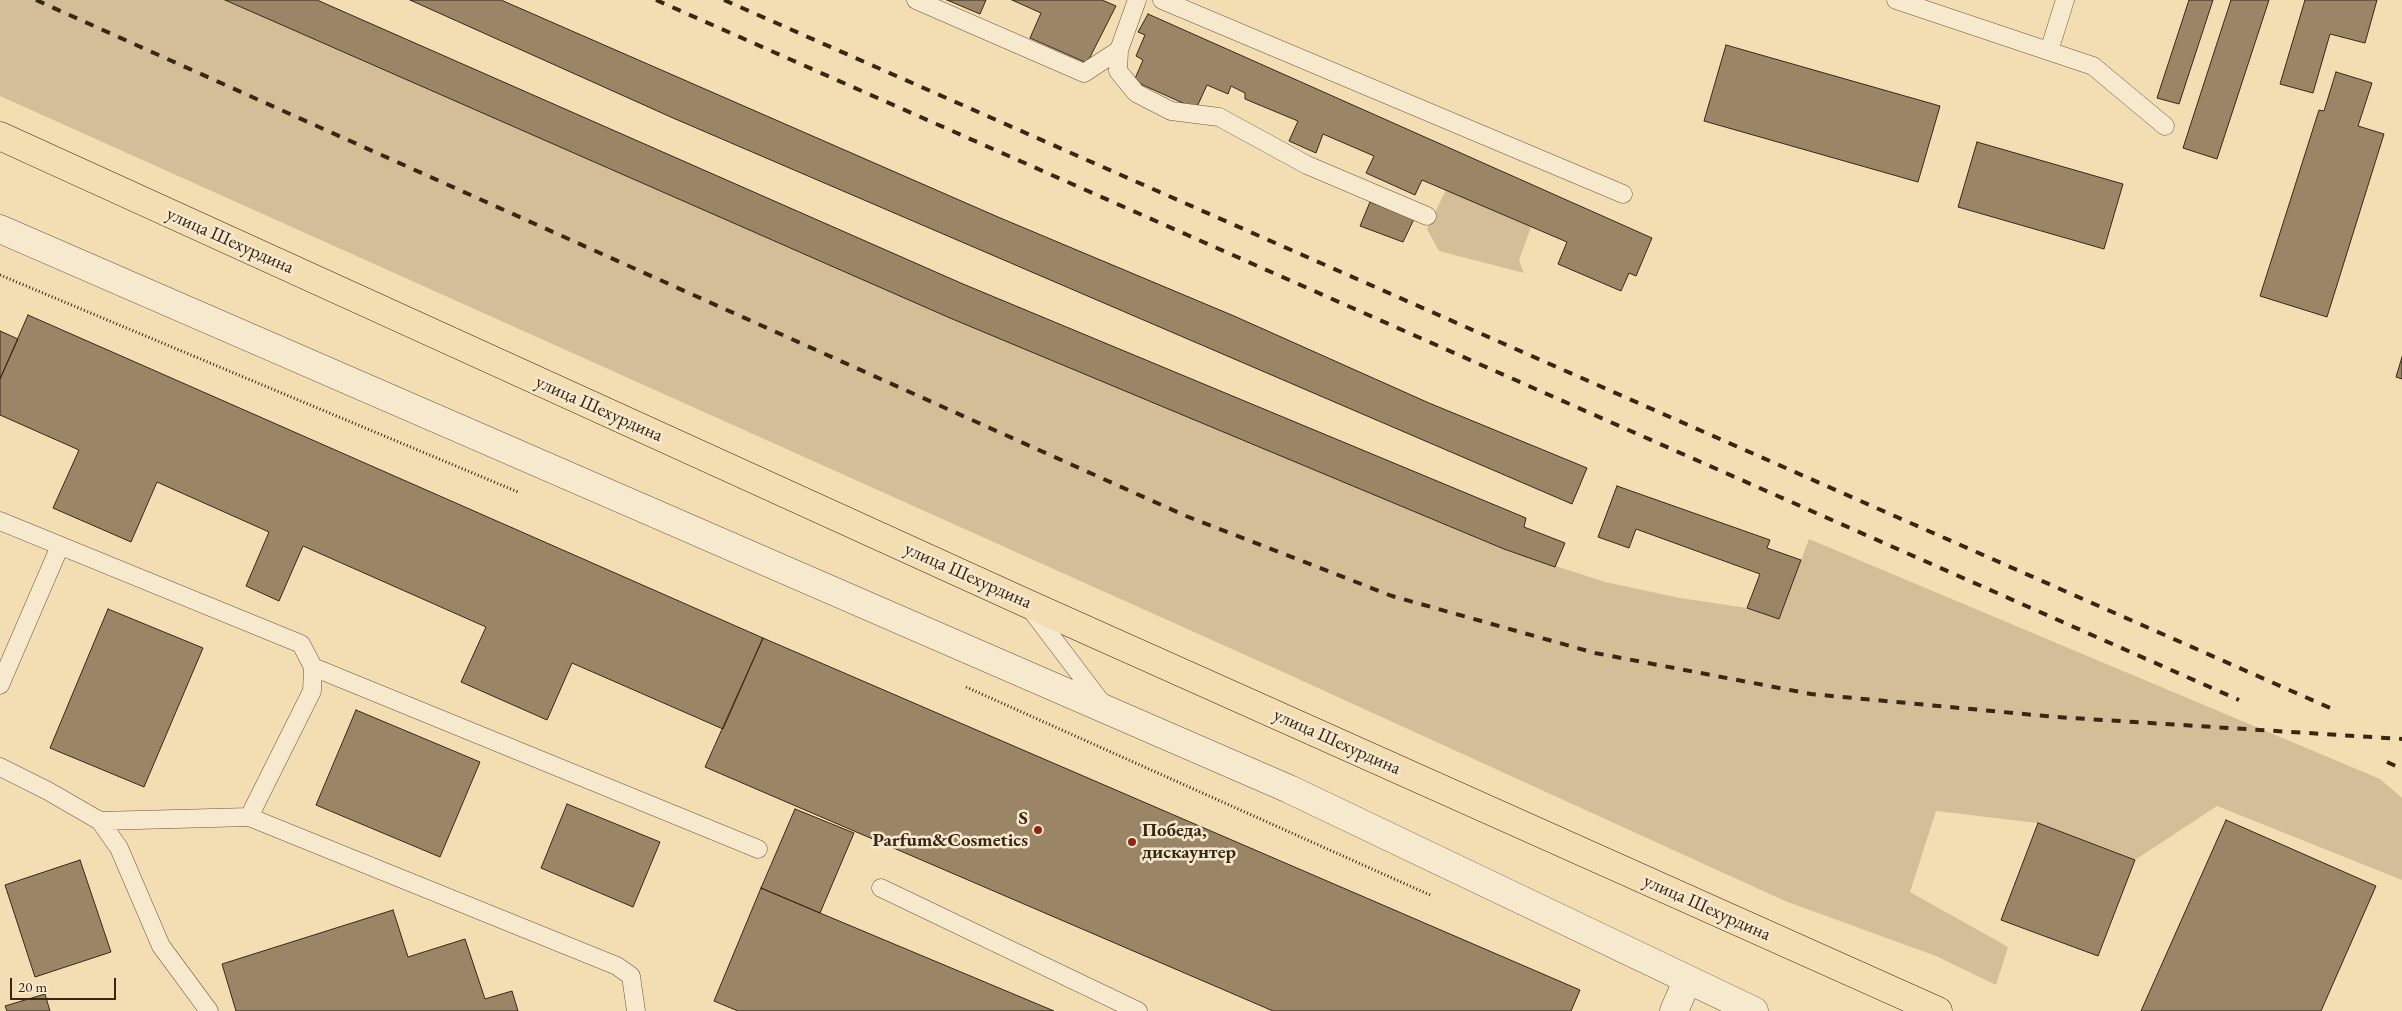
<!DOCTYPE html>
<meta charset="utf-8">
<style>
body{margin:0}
#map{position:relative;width:2402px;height:1011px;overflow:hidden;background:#f3ddb2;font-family:"EB Garamond",serif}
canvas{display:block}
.scale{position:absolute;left:10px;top:978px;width:106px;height:22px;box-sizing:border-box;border:2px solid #392716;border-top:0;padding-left:6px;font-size:15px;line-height:18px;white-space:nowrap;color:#392716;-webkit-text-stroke:4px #f7e9cd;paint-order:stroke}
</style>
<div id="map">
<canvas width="2402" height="1011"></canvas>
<div class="scale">20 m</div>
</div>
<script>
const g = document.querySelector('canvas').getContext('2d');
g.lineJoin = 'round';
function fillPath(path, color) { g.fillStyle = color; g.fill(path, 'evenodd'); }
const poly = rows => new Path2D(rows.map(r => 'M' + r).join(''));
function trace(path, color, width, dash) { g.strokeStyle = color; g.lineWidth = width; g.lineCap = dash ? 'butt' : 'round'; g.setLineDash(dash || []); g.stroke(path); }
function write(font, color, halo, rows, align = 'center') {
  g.font = font + ' "EB Garamond",serif'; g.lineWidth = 5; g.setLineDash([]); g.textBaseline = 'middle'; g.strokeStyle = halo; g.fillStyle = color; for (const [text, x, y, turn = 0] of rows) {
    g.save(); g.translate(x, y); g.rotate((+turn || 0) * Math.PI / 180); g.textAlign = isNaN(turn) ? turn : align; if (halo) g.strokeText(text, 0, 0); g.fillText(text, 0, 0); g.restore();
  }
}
fillPath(poly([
 [0,0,225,0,950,318,1504,549,1605,582,1680,598,1747,608,1779,619,1809,539,2380,779,2402,798,2402,880,2217,806,2135,860,2038,823,1936,811,1910,892,2008,947,1996,985,1936,956,1785,901,1272,667,0,96],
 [1446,190,1531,227,1519,260,1524,273,1439,251,1427,229]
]), '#d3be97');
const building = poly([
 [225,0,317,0,963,284,1526,518,1524,527,1565,543,1555,567,1504,549,950,318,225,0],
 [410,0,501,0,998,217,1234,316,1429,403,1587,468,1572,504,673,118,410,0],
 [947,0,986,0,980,14,947,0],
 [1012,0,1102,0,1116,6,1087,63,1030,38,1041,13,1012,0],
 [2189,0,2213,0,2179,104,2157,98,2189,0],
 [2231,0,2269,0,2217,159,2183,148,2231,0],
 [2305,0,2377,0,2365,43,2330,34,2313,93,2280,84,2305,0],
 [1148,14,1652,238,1636,276,1629,273,1621,291,1558,264,1567,242,1422,180,1415,195,1366,173,1374,156,1323,134,1316,153,1289,141,1298,121,1245,99,1245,93,1231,86,1228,94,1207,85,1196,109,1134,81,1143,60,1136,56,1145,35,1138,32,1148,14],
 [1726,45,1940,106,1918,182,1704,121,1726,45],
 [2336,72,2372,83,2358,126,2384,134,2327,317,2260,296,2319,110,2324,111,2336,72],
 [1977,142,2123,184,2104,249,1958,207,1977,142],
 [1370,202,1414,219,1403,242,1360,226,1370,202],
 [28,315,763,638,723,729,572,663,547,720,461,682,486,627,303,546,279,601,246,586,269,532,157,482,131,542,53,508,79,450,0,415,0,379,28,315],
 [0,331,18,339,0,379,0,331],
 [2402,357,2402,379,2396,377,2402,357],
 [1617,486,1770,540,1767,548,1801,560,1779,619,1747,608,1760,574,1636,529,1629,548,1598,537,1617,486],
 [108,609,203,648,144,787,50,748,108,609],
 [763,638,1580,990,1571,1011,1273,1011,705,767,763,638],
 [356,710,480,762,440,857,316,805,356,710],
 [567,804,660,842,633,907,541,868,567,804],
 [795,809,854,833,820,913,761,888,795,809],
 [2226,820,2376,886,2321,1011,2141,1011,2226,820],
 [2038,823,2135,860,2098,956,2001,920,2038,823],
 [80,860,111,952,35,977,5,885,80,860],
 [761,888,820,913,1054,1011,738,1011,714,1001,761,888],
 [393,910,408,957,465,939,485,999,512,991,518,1011,236,1011,222,964,393,910],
 [45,994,50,1011,7,1011,5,1006,45,994]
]);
fillPath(building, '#9a8667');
trace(building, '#392716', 1);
const service = poly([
 [916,0,1084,73,1119,50],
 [1137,0,1119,50,1118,71,1136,93,1171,111,1219,117,1307,165,1427,216],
 [1162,0,1623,194],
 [1896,0,2093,66,2165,126],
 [2049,51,2065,0],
 [0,521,301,644,313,667,312,691,249,817,617,966,631,976,636,1011],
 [1029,607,1104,706],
 [313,667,758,849],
 [0,685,60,546],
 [0,767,48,791,100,821,119,848,161,946,209,1011],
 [100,821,249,817],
 [881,888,1138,1011]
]);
const minor = poly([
 [0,229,1289,789,1754,1011],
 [1674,1011,1687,981]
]);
const primary = poly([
 [0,136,1026,603,1938,1011]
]);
trace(service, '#68543d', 19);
trace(minor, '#68543d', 29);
trace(primary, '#392716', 29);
trace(poly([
 [0,275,518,492],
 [966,687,1430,895]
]), '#392716', 3, [1, 2.5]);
trace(service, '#f7e9cd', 18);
trace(minor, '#f7e9cd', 28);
trace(primary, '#f3ddb2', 28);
trace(poly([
 [36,0,1186,516,1392,596,1595,653,1811,694,2056,717,2402,739],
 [656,0,2239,700],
 [724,0,2337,711],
 [2387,762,2402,769]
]), '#392716', 4, [9, 9]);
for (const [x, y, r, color] of [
 [1038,830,5,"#8f2418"],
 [1132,842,5,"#8f2418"]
]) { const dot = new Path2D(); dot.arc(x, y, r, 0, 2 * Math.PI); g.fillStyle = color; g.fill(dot); trace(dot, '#f7e9cd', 2); }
write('19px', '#392716', '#f7e9cd', [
 ["улица Шехурдина",230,241,24],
 ["улица Шехурдина",599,409,24],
 ["улица Шехурдина",968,576,24],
 ["улица Шехурдина",1337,742,24],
 ["улица Шехурдина",1707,908,24]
]);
write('bold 19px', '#392716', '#f7e9cd', [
 ["S",1028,819],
 ["Parfum&Cosmetics",1028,841],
 ["Победа,",1142,831,"left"],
 ["дискаунтер",1142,853,"left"]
], 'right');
</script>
